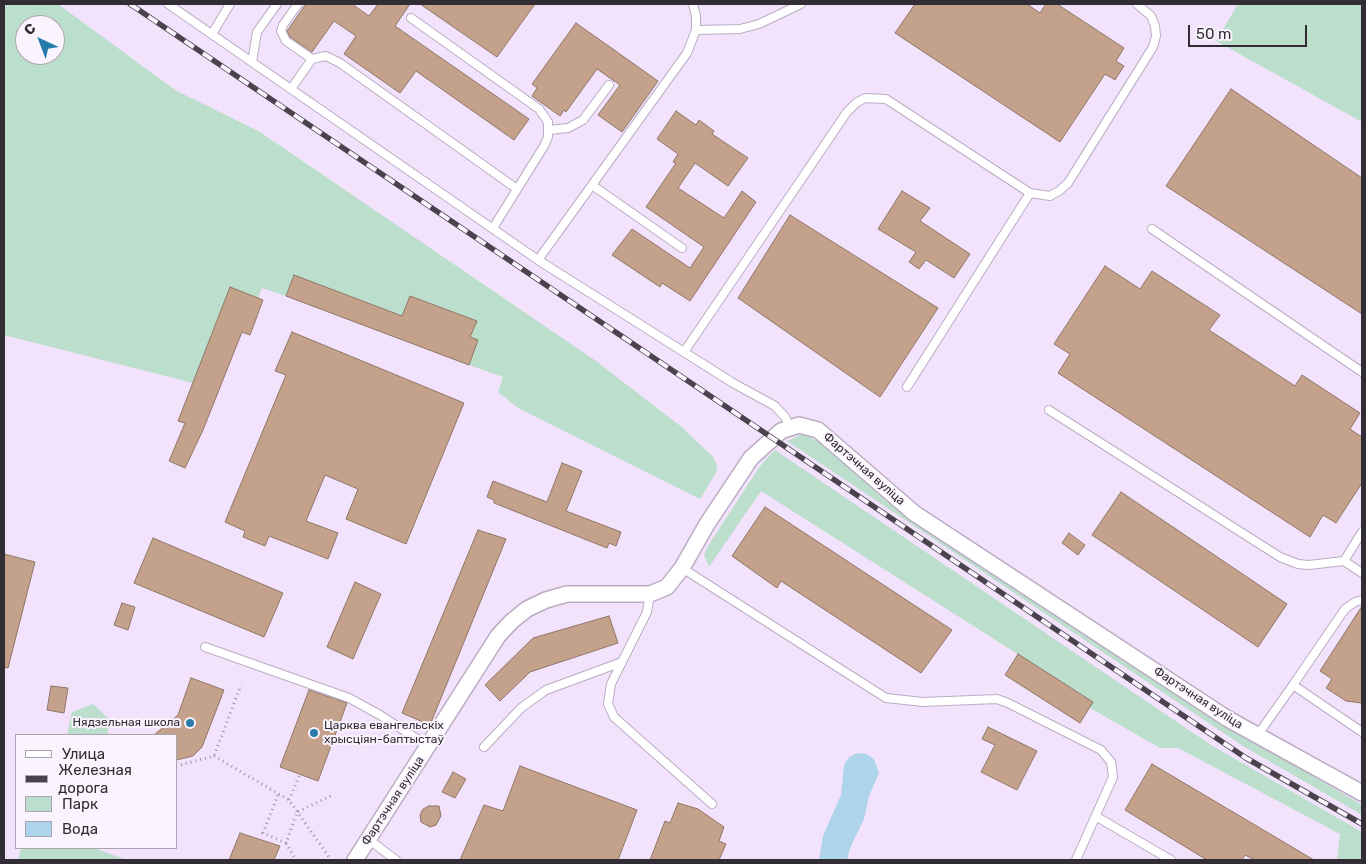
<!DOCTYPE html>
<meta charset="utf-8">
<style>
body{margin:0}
#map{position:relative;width:1366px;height:864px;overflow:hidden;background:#f3e2fc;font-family:Rubik,sans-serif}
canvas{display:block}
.frame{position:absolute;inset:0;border:5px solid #322c35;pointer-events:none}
.legend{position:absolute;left:15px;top:734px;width:162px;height:115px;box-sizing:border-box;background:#faf4fe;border:1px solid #aaa4ae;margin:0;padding:6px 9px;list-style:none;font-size:15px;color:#322c35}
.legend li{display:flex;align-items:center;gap:10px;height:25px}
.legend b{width:25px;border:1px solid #aaa4ae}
.north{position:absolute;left:15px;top:15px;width:50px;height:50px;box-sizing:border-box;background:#faf4fe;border:1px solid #aaa4ae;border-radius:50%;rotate:317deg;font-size:14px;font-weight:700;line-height:20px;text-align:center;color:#322c35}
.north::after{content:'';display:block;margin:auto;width:18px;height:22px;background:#277cac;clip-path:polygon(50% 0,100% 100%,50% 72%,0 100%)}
.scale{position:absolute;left:1188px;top:25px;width:119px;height:22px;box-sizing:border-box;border:2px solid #322c35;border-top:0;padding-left:6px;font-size:15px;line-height:18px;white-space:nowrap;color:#322c35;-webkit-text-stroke:4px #faf4fe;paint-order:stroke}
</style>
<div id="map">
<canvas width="1366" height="864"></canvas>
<div class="frame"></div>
<ul class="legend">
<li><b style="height:6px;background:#fff"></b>Улица</li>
<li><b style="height:6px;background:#4a434e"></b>Железная дорога</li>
<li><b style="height:14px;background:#bbdfcc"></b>Парк</li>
<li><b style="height:14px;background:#add4eb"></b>Вода</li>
</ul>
<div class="north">С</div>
<div class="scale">50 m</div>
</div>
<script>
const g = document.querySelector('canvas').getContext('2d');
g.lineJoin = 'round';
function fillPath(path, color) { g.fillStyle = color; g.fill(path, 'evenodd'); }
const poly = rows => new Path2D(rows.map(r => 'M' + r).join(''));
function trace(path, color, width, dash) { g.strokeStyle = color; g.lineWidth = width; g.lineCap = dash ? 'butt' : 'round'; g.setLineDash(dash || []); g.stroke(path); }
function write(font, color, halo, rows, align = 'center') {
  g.font = font + ' Rubik,sans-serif'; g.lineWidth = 4; g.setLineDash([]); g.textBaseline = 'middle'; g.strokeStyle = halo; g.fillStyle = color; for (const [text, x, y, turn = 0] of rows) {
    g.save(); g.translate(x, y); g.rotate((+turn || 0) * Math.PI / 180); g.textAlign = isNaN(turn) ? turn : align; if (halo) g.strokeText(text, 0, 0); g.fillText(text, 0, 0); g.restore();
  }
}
fillPath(poly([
 [4,4,58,4,175,90,260,132,596,361,683,428,713,457,717,465,716,473,700,499,518,408,498,392,503,377,469,365,478,341,470,337,477,321,410,296,402,316,294,275,286,296,262,288,258,298,230,287,193,383,4,335],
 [25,25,55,25,55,55,25,55],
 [1238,4,1362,4,1362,122,1216,41],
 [802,434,820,442,1198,708,1362,805,1362,815,1243,746,787,441],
 [775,450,1211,745,1362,832,1362,860,1337,860,1340,834,1178,748,1160,748,1090,708,1093,702,761,491,709,567,704,555,708,546,760,466],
 [93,704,108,718,108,735,67,735,72,712],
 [21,848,94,848,127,860,18,860]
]), '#bbdfcc');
fillPath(poly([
 [857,753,866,754,874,759,879,773,869,796,864,819,850,848,847,860,819,860,823,836,841,795,844,765,849,757]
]), '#add4eb');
const building = poly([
 [306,4,352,4,369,16,378,4,410,4,395,26,529,119,514,140,416,71,400,93,344,54,356,36,334,21,312,52,290,37,287,31,306,4],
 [420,4,535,4,497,57,420,4],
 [915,4,1027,4,1040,13,1046,4,1057,4,1124,48,1116,61,1124,66,1115,80,1105,74,1060,142,895,33,915,4],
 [576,23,658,81,622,132,598,115,620,85,597,69,566,112,564,110,560,116,532,96,537,88,532,84,576,23],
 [1231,89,1362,178,1362,314,1166,186,1231,89],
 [676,111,696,125,699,120,714,131,712,134,748,158,728,186,695,163,678,188,724,218,742,191,756,202,690,301,662,283,660,287,612,255,632,229,690,268,704,247,646,207,676,163,673,162,678,154,657,139,676,111],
 [902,191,930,208,920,221,970,254,954,278,926,260,919,269,909,262,916,252,878,229,902,191],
 [790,215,938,308,880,397,738,298,790,215],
 [1105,266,1140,289,1152,271,1220,315,1209,330,1295,386,1302,375,1360,413,1350,429,1362,437,1362,483,1336,523,1323,515,1310,537,1058,373,1070,354,1054,344,1105,266],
 [294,275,402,316,410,296,477,321,470,337,478,340,469,365,286,296,294,275],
 [230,287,263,300,250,335,242,332,203,430,185,468,169,461,185,423,178,421,230,287],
 [292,332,464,403,406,544,346,519,358,489,325,475,306,521,338,533,328,559,269,536,265,546,243,537,245,531,225,522,286,375,275,371,292,332],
 [562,463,582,471,566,511,621,532,616,546,609,543,607,548,494,503,494,500,487,497,493,481,547,502,562,463],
 [1121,492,1287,604,1258,647,1092,535,1121,492],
 [765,507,952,630,921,673,781,581,777,588,732,556,765,507],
 [478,530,506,539,430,725,402,713,478,530],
 [1069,533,1085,545,1078,555,1062,543,1069,533],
 [153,538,283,593,264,637,134,583,153,538],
 [4,554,35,562,8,668,4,667,4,554],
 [355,582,381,594,353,659,327,647,355,582],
 [122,603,135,607,128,630,114,625,122,603],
 [1362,606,1362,703,1346,701,1326,688,1332,679,1320,671,1362,606],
 [609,616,618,643,530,672,500,701,485,685,533,638,609,616],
 [1018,654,1093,702,1080,723,1005,675,1018,654],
 [191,678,224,690,202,747,193,756,176,760,176,735,154,735,178,715,191,678],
 [51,686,68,688,64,713,47,710,51,686],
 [309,690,347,703,318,781,280,767,309,690],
 [988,727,1037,751,1017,790,981,772,995,745,982,739,988,727],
 [1152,764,1314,860,1255,860,1245,855,1242,860,1207,860,1125,810,1152,764],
 [520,766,637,810,618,860,460,860,484,805,503,811,520,766],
 [453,772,466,779,455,798,442,792,453,772],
 [678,803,698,809,724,827,719,841,726,844,719,860,650,860,665,821,670,823,678,803],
 [429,806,439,806,441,816,436,825,430,827,421,822,420,815,423,809,429,806],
 [240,833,280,846,274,860,229,860,240,833]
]);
fillPath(building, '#c4a18a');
trace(building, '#8e7667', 1);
const lane = poly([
 [168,4,538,260,733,383,775,406,785,417,790,427],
 [411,18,539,109,548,122,548,137,544,146,493,228],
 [696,30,740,29,759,24,801,4],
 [212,34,230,4],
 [312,59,326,56,340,63,517,189],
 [252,62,257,32,277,4],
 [291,89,312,59,286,41,281,31,283,25,298,4],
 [549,130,568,128,583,120,609,85],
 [592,185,682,248],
 [1152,229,1362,372],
 [538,260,687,53,696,30,696,16,693,4],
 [684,352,847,112,856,103,865,98,886,99,1030,193,1050,196,1059,191,1068,183,1153,47,1156,36,1155,26,1151,16,1137,4],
 [907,387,1030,193],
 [1049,410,1280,557,1298,564,1309,565,1344,561],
 [1362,532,1344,561,1362,573],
 [682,568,886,698,923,702,997,699,1008,703,1101,750,1111,762,1113,777,1076,860],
 [650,594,647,612,611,684,608,704,614,717,712,804],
 [205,647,349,698,380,715,428,746],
 [1293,685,1345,609,1355,602,1362,600],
 [1257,736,1293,685,1362,732],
 [484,747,521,708,546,690,622,662],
 [1097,817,1171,860],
 [368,839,396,860]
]);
const street = poly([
 [355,860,498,636,512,621,527,609,546,600,567,594,650,594,667,587,682,568,707,524,751,458,781,431,799,425,818,430,914,513,1228,719,1362,793]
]);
trace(lane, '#bbacc4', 10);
trace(street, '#bbacc4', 18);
trace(poly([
 [214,756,289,800,331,860],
 [176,766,214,756,241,685],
 [278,795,263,833,286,843,297,812,331,796],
 [289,800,300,774],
 [286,843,296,860]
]), '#9e92a4', 3, [1, 4]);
trace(lane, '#fff', 8);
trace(street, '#fff', 15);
const rail = poly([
 [130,4,1246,758,1362,824]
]);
trace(rail, '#4a434e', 5.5);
trace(rail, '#faf4fe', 4, [11]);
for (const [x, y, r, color] of [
 [190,723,5,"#277cac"],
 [314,733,5,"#277cac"]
]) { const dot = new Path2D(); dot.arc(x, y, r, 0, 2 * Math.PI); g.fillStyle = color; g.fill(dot); trace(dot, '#faf4fe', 2); }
write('12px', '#322c35', '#faf4fe', [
 ["Фартэчная вуліца",864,469,41],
 ["Фартэчная вуліца",1198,698,33],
 ["Фартэчная вуліца",393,801,-57]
]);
write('12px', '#322c35', '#faf4fe', [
 ["Нядзельная школа",180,723],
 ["Царква евангельскіх",324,726,"left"],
 ["хрысціян-баптыстаў",324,740,"left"]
], 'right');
</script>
